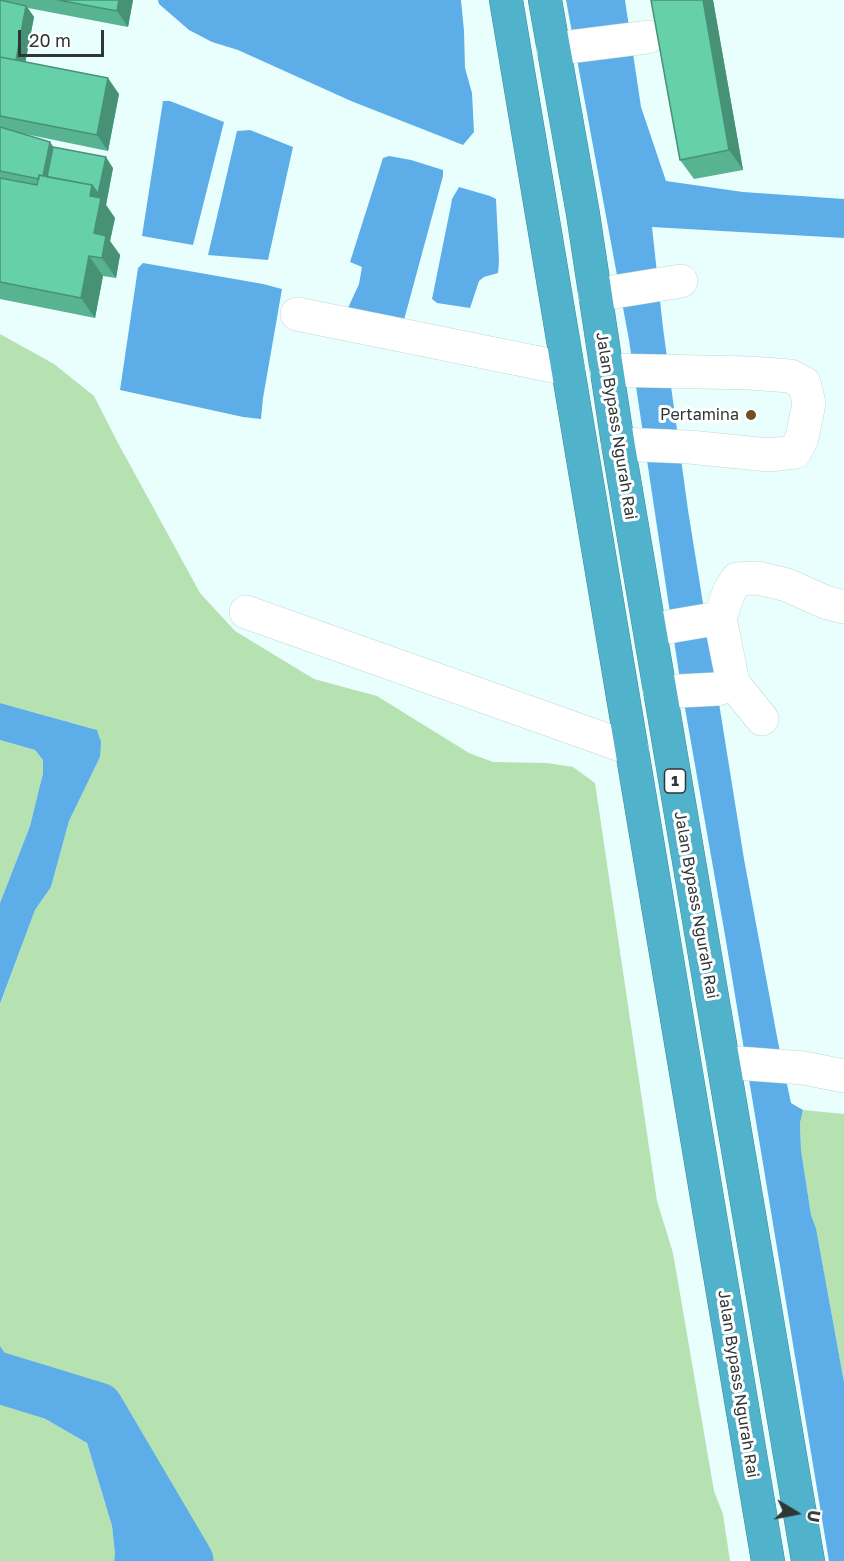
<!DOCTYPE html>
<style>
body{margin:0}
#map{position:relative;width:844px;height:1561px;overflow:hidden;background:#e8fffd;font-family:"Golos Text",sans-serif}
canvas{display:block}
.north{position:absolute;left:766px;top:1483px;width:60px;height:60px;-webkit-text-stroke:4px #fff;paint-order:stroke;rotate:100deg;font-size:16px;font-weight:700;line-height:24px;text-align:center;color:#2e3636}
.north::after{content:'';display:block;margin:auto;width:21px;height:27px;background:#2e3636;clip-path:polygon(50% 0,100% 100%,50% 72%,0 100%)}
.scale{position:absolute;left:18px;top:30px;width:86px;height:27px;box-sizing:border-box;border:3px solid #2e3636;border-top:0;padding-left:8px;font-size:18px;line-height:21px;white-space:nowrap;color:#2e3636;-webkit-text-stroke:4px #fff;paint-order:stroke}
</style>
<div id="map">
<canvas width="844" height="1561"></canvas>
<div class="north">U</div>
<div class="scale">20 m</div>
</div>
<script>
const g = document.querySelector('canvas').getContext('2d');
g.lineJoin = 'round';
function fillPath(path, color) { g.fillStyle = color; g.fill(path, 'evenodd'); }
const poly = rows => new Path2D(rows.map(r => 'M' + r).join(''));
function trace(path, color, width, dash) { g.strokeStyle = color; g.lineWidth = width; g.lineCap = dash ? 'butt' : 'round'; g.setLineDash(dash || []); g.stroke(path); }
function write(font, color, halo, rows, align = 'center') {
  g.font = font + ' "Golos Text",sans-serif'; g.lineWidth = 6; g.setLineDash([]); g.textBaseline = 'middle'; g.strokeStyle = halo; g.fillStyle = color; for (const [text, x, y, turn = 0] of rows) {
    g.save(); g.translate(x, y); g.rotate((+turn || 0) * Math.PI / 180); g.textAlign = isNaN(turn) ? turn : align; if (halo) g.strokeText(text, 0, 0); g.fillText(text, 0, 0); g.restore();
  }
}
fillPath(poly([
 [0,334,54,364,94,396,118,443,200,593,235,631,314,679,377,696,469,753,493,762,547,763,573,767,595,783,657,1201,673,1253,714,1491,723,1514,730,1561,171,1561,163,1557,148,1534,144,1520,132,1443,112,1408,57,1382,32,1373,7,1356,0,1346,0,1005,35,910,51,887,69,821,100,757,97,730,0,703],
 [0,740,35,750,43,760,43,773,30,826,0,903],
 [803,1110,844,1114,844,1382,816,1228,811,1215,801,1150,800,1123],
 [0,1399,18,1410,42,1417,87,1443,112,1526,115,1554,114,1561,0,1561]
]), '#b6e1b1');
fillPath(poly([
 [158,0,461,0,464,31,465,68,472,93,474,132,463,145,351,101,238,50,212,42,189,30,159,4],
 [566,0,625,0,641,107,666,181,743,192,844,199,844,238,652,227,663,328,688,510,744,859,778,1042,791,1103,803,1110,800,1123,801,1150,811,1215,816,1228,844,1382,844,1561,829,1561,726,941,680,680,629,340],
 [163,101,170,101,224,122,193,245,142,236],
 [250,130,293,147,268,260,208,255,237,131],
 [389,156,411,160,443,170,443,176,404,320,348,308,359,284,362,267,350,262,383,158],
 [459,187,490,196,496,199,499,261,498,273,484,277,479,281,470,308,437,303,432,299,451,205,452,199],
 [143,263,263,284,282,289,263,398,261,419,243,417,120,390,138,268],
 [0,703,97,730,101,742,100,757,69,821,51,887,35,910,0,1004,0,903,30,826,43,773,43,760,35,750,0,740],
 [0,1346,7,1356,32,1373,57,1382,112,1408,132,1443,144,1520,148,1534,163,1557,171,1561,114,1561,115,1554,112,1526,87,1443,42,1417,18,1410,0,1399]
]), '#5daee8');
trace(poly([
 [0,1378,98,1408,188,1561]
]), '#5daee8', 51);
const minor = poly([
 [553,49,648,37],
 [595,295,681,281],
 [297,314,568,369],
 [606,370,750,373,790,376,804,383,809,403,802,438,795,452,769,455,689,447,618,444],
 [246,612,632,749],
 [650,630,720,618,729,592,737,579,758,578,787,585,825,602,844,607],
 [733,683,762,719],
 [660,692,718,689,733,683,720,618],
 [723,1062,804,1068,844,1076]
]);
const highway = poly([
 [506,0,768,1561],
 [545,0,583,214,618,444,808,1561]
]);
trace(minor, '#c1d7d5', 34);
trace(highway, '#448797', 34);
trace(minor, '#fff', 33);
trace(highway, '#50b3cb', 33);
fillPath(poly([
 [0,0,133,0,128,27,28,8,34,17,25,62,119,94,108,151,25,134,53,147,113,168,106,205,115,218,110,241,120,255,116,278,103,276,95,318,0,299],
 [651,0,713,0,743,170,694,179,680,160]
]), '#57b391');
fillPath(poly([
 [119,0,133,0,128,27,117,11],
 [703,0,713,0,743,170,729,150],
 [26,6,34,17,23,75,15,64],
 [108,78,119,94,108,151,97,135],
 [50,142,61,158,46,184,42,179],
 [106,157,113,168,106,205,115,218,110,241,120,255,116,278,102,258,94,233,90,196,92,185],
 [89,256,103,276,95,318,81,298]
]), '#479276');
const building = poly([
 [0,0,26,6,16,60,0,57,0,0],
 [58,0,119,0,117,11,58,0],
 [651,0,703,0,729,150,680,160,651,0],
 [0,57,108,78,97,135,0,116,0,57],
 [0,127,50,142,43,176,39,175,39,179,0,171,0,127],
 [53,147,106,157,98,194,92,185,47,177,53,147],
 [39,175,92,185,90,196,101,198,94,233,106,236,102,258,89,256,81,298,0,282,0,178,37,185,39,175]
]);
fillPath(building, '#65d0a9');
trace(building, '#479276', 1.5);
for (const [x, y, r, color] of [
 [751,415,6,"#714d27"]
]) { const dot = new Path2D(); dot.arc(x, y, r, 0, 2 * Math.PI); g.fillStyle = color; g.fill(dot); trace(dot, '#fff', 2); }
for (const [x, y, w] of [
 [675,781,21]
]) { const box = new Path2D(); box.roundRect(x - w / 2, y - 12, w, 24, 4.5); g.fillStyle = '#fff'; g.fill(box); trace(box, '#2e3636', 1.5); }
write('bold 15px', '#2e3636', null, [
 ["1",675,781]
]);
write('16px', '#2e3636', '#fff', [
 ["Pertamina",739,415]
], 'right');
write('16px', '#2e3636', '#fff', [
 ["Jalan Bypass Ngurah Rai",616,426,81],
 ["Jalan Bypass Ngurah Rai",696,905,80],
 ["Jalan Bypass Ngurah Rai",738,1384,81]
]);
</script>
